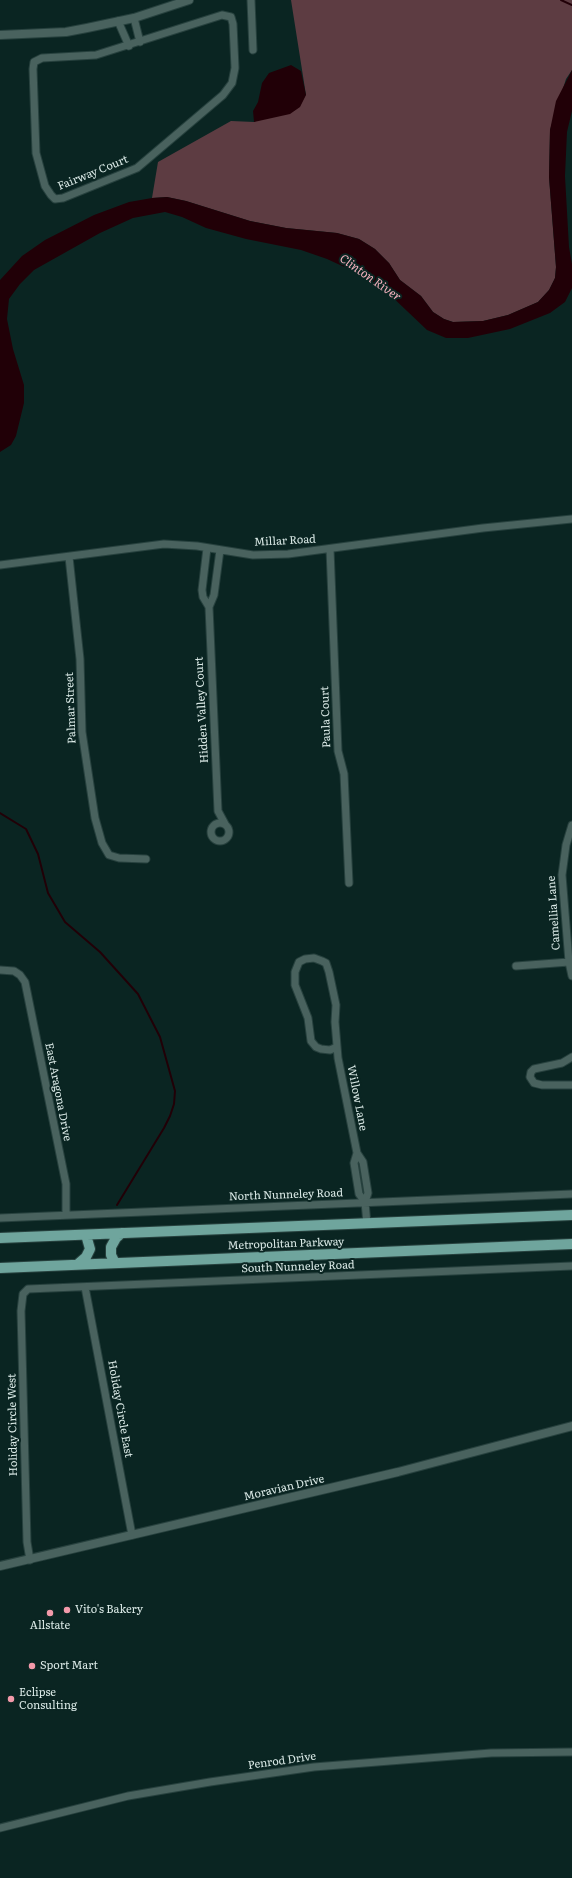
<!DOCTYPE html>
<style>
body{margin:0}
canvas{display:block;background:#0a2522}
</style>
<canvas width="572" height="1878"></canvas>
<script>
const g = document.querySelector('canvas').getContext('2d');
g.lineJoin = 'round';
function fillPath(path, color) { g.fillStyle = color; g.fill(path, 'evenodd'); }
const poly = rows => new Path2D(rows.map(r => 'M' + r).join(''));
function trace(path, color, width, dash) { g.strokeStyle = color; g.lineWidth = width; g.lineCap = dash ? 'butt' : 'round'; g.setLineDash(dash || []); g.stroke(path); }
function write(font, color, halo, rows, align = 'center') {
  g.font = font + ' Literata,serif'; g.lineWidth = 4; g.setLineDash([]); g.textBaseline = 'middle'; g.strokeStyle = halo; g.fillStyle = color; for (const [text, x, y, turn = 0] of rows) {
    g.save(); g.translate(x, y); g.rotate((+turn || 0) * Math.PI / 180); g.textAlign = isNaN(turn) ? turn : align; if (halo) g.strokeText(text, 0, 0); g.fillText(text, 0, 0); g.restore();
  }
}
fillPath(poly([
 [291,0,572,0,572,70,566,79,550,130,549,177,556,267,555,278,549,290,538,302,508,315,483,321,453,322,444,319,433,312,421,296,400,280,389,263,375,249,359,239,337,233,286,228,250,221,186,201,167,197,152,198,158,162,231,121,254,122,306,95]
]), '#5d3c42');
fillPath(poly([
 [291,65,301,71,306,95,300,107,290,114,254,122,253,111,258,102,262,83,269,73],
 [572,70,572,111,567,132,565,176,569,247,572,264,572,288,565,302,550,313,510,329,468,338,446,338,427,330,387,292,353,271,327,259,301,250,246,239,206,228,182,217,165,212,133,218,100,233,34,270,20,284,9,299,7,319,13,349,24,385,24,403,16,436,11,445,0,452,0,280,22,256,45,240,94,215,129,202,152,198,167,197,186,201,250,221,286,228,337,233,359,239,375,249,389,263,400,280,421,296,433,312,444,319,453,322,483,321,508,315,538,302,549,290,555,278,556,267,549,177,550,130,556,101]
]), '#210007');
trace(poly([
 [561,0,572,5],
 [0,813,26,829,38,854,48,893,65,922,100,952,138,994,160,1037,175,1091,174,1104,170,1116,164,1128,117,1205]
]), '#210007', 2);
const minor = poly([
 [251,0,253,50],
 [222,15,231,17,233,24,235,68,232,83,223,95,137,168,63,198,55,199,51,195,45,186,36,153,33,69,34,62,42,58,96,55,222,15],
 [134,18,140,42],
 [118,21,129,46],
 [207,548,202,590,203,597,209,607],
 [330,549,338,751,344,774,349,883],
 [220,550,214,595,209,607,218,811,225,824],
 [69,557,80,659,82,732,95,818,102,843,109,855,119,858,146,859],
 [0,565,164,544,197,546,253,555,288,554,483,528,572,519],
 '211 832a9 9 0 1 1 18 0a9 9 0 1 1-18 0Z',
 [572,825,566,845,562,875,569,962,572,976],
 [516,966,569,962],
 [0,970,14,971,20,975,25,982,66,1184,66,1215],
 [337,1047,330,1050,321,1049,316,1047,311,1041,308,1018,295,985,295,972,299,962,305,959,314,958,322,961,326,963,329,972,336,1005,335,1022,338,1058,357,1153],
 [572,1057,562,1063,534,1069,531,1072,530,1077,534,1083,542,1085,572,1085],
 [365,1202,359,1194,354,1163,357,1153,363,1162,368,1193,365,1202,367,1224],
 [0,1218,572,1194],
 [85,1287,132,1535],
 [30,1560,27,1542,21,1311,23,1294,28,1289,572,1266],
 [0,1828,128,1796,210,1782,314,1767,491,1753,572,1752]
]);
const tertiary = poly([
 [0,35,66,32,87,28,134,18,189,0],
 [0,1566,398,1472,572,1426]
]);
const primary = poly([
 [0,1238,572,1215],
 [115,1263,111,1255,111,1247,116,1238,122,1233],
 [78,1264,86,1257,90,1249,86,1235],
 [0,1268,572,1244]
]);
trace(minor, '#27413e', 9);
trace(tertiary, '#27413e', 10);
trace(primary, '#27413e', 12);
trace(minor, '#49625e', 7);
trace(tertiary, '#49625e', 8);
trace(primary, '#6fa59d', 10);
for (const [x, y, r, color] of [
 [67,1610,4,"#f39aaa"],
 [50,1613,4,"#f39aaa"],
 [32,1666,4,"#f39aaa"],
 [11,1699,4,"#f39aaa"]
]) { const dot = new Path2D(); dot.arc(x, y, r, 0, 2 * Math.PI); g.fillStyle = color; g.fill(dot); trace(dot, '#0a2522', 1.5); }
write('11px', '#dbeae7', '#0a2522', [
 ["Fairway Court",93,173,-22],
 ["Millar Road",285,541,-3],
 ["Palmar Street",71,708,-92],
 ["Hidden Valley Court",202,710,-93],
 ["Paula Court",326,717,-92],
 ["Camellia Lane",554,913,-94],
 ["East Aragona Drive",58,1092,79],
 ["Willow Lane",357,1098,79],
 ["North Nunneley Road",286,1195,-2],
 ["Metropolitan Parkway",286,1244,-2],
 ["South Nunneley Road",298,1267,-2],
 ["Holiday Circle East",120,1409,80],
 ["Holiday Circle West",13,1425,-91],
 ["Moravian Drive",284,1488,-13],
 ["Penrod Drive",282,1761,-8]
]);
write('11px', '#dbeae7', '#0a2522', [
 ["Vito's Bakery",75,1610],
 ["Allstate",50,1626,"center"],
 ["Sport Mart",40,1666],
 ["Eclipse",19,1693],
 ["Consulting",19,1706]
], 'left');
write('italic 12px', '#f6b3bf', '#0a2522', [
 ["Clinton River",370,278,35]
]);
</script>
